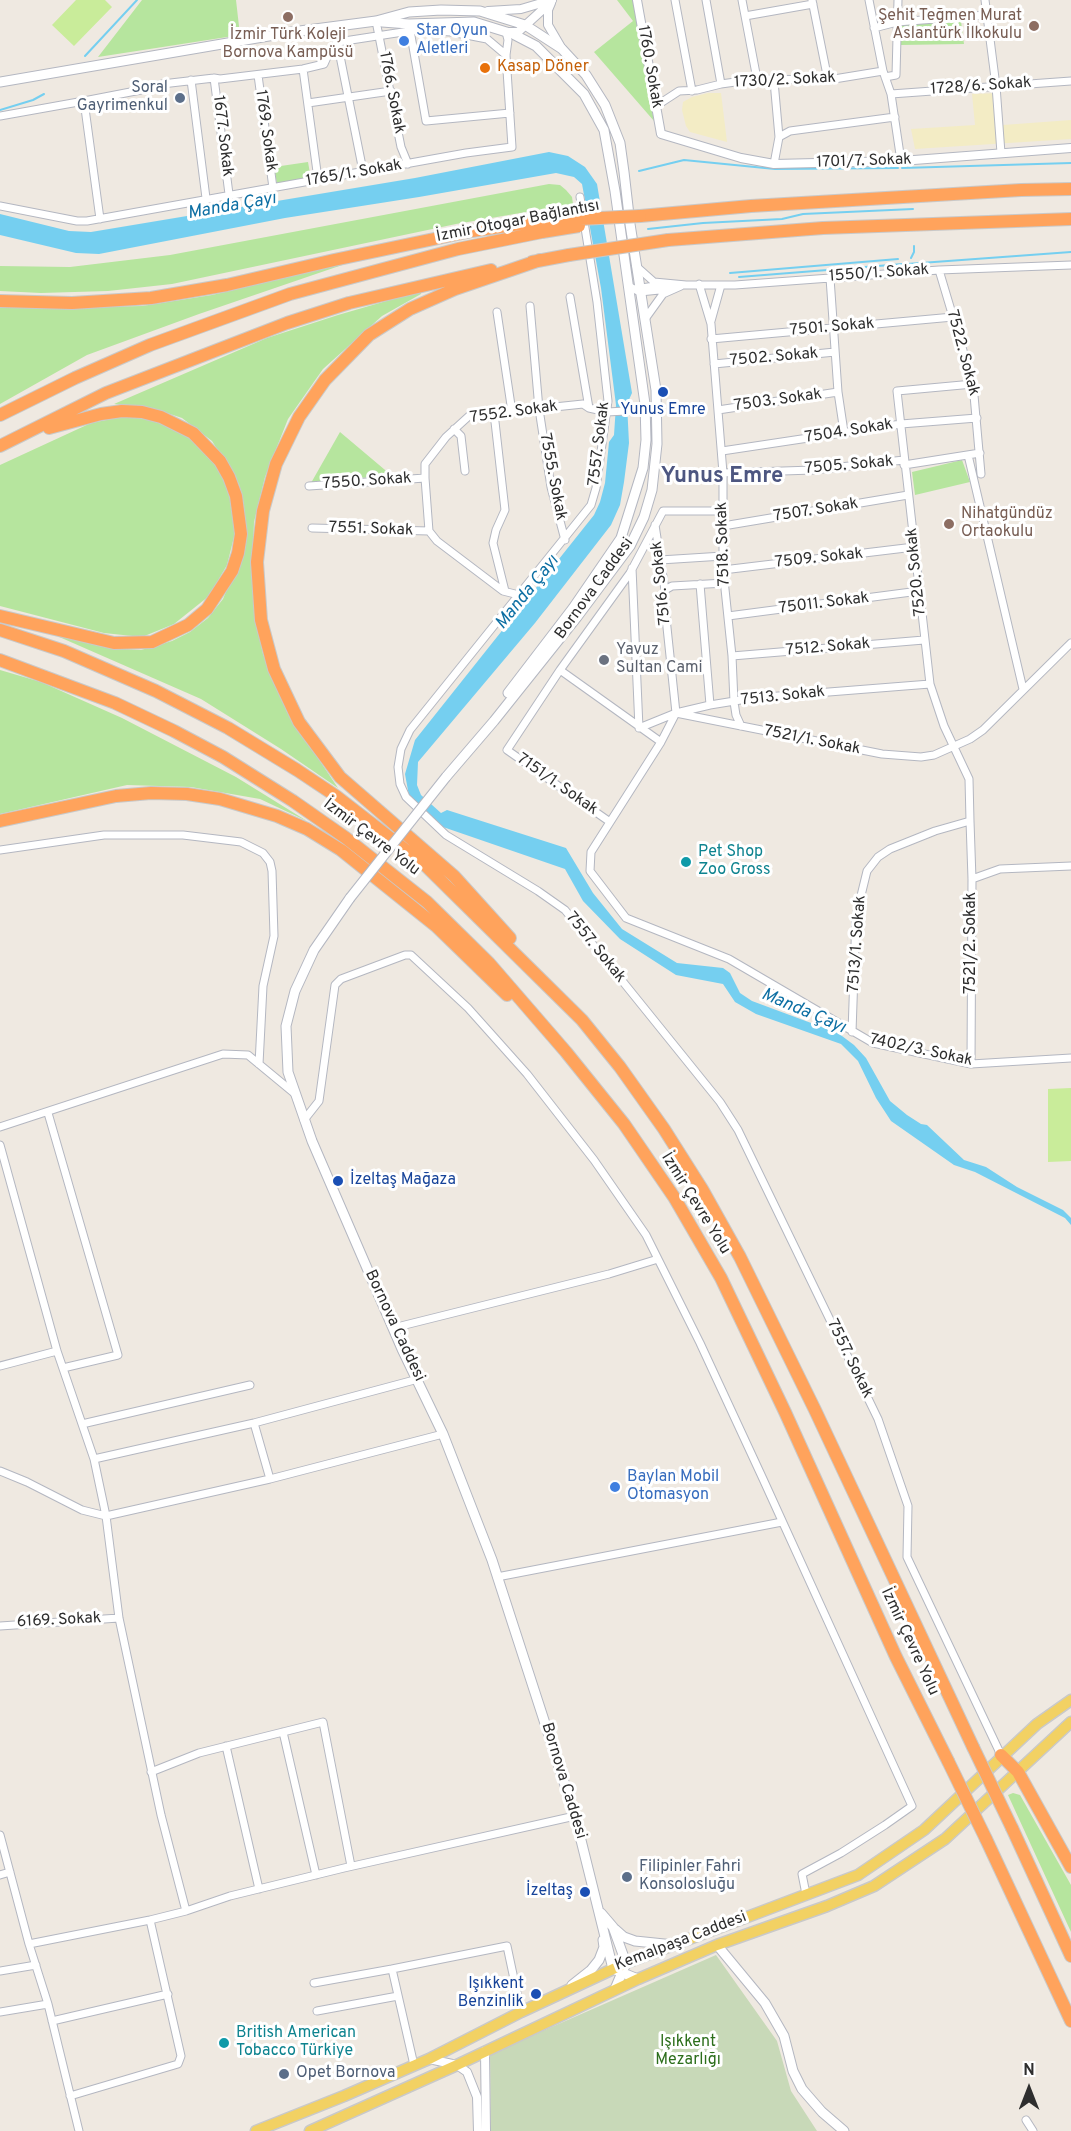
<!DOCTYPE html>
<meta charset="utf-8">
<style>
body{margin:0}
#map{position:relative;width:1071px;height:2131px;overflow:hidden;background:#efe9e1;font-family:Overpass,sans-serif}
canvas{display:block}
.north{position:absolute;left:999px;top:2059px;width:60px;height:60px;-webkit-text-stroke:4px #fff;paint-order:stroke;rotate:0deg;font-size:16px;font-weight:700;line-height:24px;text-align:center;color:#2e2e2e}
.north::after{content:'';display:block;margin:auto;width:21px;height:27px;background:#2e2e2e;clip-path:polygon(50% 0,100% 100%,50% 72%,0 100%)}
</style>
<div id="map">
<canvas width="1071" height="2131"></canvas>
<div class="north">N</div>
</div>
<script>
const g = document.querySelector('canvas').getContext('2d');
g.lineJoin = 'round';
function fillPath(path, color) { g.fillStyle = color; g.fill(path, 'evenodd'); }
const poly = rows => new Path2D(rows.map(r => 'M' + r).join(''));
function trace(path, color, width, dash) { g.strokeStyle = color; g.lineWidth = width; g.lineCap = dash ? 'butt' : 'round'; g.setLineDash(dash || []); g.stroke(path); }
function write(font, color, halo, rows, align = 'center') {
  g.font = font + ' Overpass,sans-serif'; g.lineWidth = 6; g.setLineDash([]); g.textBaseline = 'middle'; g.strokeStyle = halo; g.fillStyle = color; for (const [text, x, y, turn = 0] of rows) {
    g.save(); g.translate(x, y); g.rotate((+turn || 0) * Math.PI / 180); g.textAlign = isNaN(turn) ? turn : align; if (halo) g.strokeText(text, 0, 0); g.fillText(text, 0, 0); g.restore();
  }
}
fillPath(poly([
 [142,0,236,0,240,35,98,57],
 [617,0,633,0,654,121,594,52,633,21],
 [961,21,964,44,901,45,901,25],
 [308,162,311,179,277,184,274,167],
 [549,184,560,185,566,190,572,197,573,204,456,224,172,284,108,291,41,293,0,291,0,266,70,267,170,255],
 [348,263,199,314,87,355,0,404,0,304,51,308,142,306,212,295],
 [421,291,421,294,382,316,323,369,288,419,265,477,254,522,252,575,256,620,263,654,287,712,338,788,281,749,201,699,57,636,108,648,141,650,172,641,190,632,208,618,223,599,244,548,245,516,239,484,212,441,182,418,152,408,114,404,267,338,338,315],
 [126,416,150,419,180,430,200,446,223,474,232,500,235,533,227,565,209,596,174,624,142,637,104,633,0,606,0,465,91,423],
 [340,432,391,475,311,483],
 [962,460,970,482,915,495,912,472],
 [0,670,41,682,122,718,236,777,307,821,260,799,191,787,127,785,0,814],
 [1013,1793,1020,1795,1071,1885,1071,1932,1008,1795]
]), '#b6e59e');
fillPath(poly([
 [708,93,721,93,727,142,690,132,686,126,682,110,683,102,692,97],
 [1000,93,1003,125,1071,120,1071,139,915,149,911,129,975,125,972,94]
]), '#f3ecc5');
fillPath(poly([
 [716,1955,777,2041,791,2091,817,2131,491,2131,490,2054]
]), '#c8d9b8');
fillPath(poly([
 [76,0,105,0,112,7,74,46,52,25],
 [1071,1088,1071,1161,1048,1162,1048,1089]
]), '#c9ec9a');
fillPath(poly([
 [549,152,568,156,585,167,597,184,632,393,627,404,629,443,624,482,620,505,611,525,535,623,418,762,417,785,421,795,441,813,447,810,566,848,593,893,622,929,677,963,723,968,730,973,740,993,752,1001,838,1033,854,1045,866,1058,890,1101,907,1115,921,1124,927,1125,964,1160,986,1167,1017,1187,1063,1210,1071,1218,1071,1225,1065,1218,975,1172,954,1165,891,1121,876,1098,858,1061,841,1044,756,1014,735,1002,723,984,676,975,620,939,583,901,565,869,443,827,409,796,405,774,415,740,594,515,600,502,605,483,609,442,614,435,616,405,601,288,582,184,574,177,556,173,419,197,285,218,99,254,76,253,0,235,0,214,69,231,91,232,415,178]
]), '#75cff0');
trace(poly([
 [85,56,137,0],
 [0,110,33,100,44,94],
 [902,168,1071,163],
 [639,171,684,160,775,169,898,168],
 [648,229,703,223,782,219,803,214,913,209],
 [911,258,914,252,914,246],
 [907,264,1071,252],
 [730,273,898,259],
 [739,277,903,264]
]), '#75cff0', 2);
const minor = poly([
 [675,0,692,91],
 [706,0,721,84],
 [742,0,757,79],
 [812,0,828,80],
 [869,0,883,71,891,94,901,161],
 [985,0,996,86,1001,153],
 [745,16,813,4],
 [376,21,401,147,408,164],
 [334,26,363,171],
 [874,28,897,22,986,15],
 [410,30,426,121,510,113],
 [303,69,318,179],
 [258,75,273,188],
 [885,77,896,75,898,0],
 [214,78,229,194],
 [191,80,206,198],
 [774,81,779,137,774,164],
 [891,94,1071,81],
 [308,103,391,91],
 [656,106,679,91,697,90,721,84,757,79,828,80,883,71],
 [0,116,84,101],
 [779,137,790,131,895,117],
 [580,197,597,302,608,401,596,488,591,505,410,730,401,749,398,767,400,784,406,797,446,835,538,891,565,910,720,1102,738,1130,878,1419,908,1506,907,1557,1001,1755],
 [0,206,77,221,87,221,466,153,512,147,506,55,508,40,506,32],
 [100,219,84,101,146,89,162,84,214,78,220,79,303,69,324,64,328,55,338,42,416,30,451,32,487,39,506,55],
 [636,266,654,282,686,285,735,285,939,270,1071,265],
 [939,270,973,384,981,474],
 [830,278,838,392,844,432],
 [699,284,711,324,723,473,723,570,732,656,734,702,736,715,741,726],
 [628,286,640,292,669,289],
 [636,289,660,285],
 [570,297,589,408],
 [530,306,539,409,551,487,565,540],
 [497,312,512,412],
 [645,319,663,294,681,286],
 [711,321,721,285],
 [711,339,953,317],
 [714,364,835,352],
 [718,410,838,392],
 [494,413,505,510,496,530,493,543,505,591],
 [454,429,461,436,465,471],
 [722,451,901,424,977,418],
 [968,455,1023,689],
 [904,465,980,453],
 [723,473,813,470,904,460],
 [309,486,425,478],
 [655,525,665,590,664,599,676,713],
 [723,526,908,495],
 [312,528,429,531],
 [660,560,723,556],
 [632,568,639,728,676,713,710,705,753,698,930,684],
 [723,570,914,547],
 [700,584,710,705],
 [665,590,672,586,725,583],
 [519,595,503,591,437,541,429,531,425,478,425,464,446,437,469,416,583,404,589,408,607,412,645,410,657,408],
 [728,616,919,591],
 [1071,643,983,730,970,739,934,755,921,757,882,754,676,713,661,742,591,852,590,871,626,918,729,959,873,1043,971,1064,1071,1058],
 [732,656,924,640],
 [560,670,630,573,663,511,723,511],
 [970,821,972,879,971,1064],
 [610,822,507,750,560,670,661,742],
 [0,850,104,835,183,835,241,842,263,853,270,862,272,871,274,936,263,986,259,1064],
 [972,879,1000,869,1071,866],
 [852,1032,856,916,867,871,878,857,890,849,935,831,970,821,969,779,944,726,930,684,897,391,973,384],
 [48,1113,118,1355,63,1368],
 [304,1120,319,1101,335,985,341,979,405,955,411,955,468,1008,527,1074,594,1160,646,1235,700,1343,763,1479,912,1806,885,1825,841,1853,802,1874,806,1894],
 [0,1127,223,1054,248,1055,294,1093],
 [0,1145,57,1351,94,1459,106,1516,119,1618,161,1815,186,1911],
 [393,1328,609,1274,658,1259],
 [0,1366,57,1351],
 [254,1423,270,1479],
 [82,1424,250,1385],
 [94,1459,254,1423,418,1379],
 [0,1471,27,1482,82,1510,106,1516,270,1479,443,1434],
 [497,1577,782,1522],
 [0,1626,119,1618],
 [283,1732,316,1875],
 [226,1746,259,1889],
 [151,1772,199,1753,323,1722,351,1866],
 [0,1835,29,1944,48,2004,79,2131],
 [0,1875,10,1872],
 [29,1944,150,1920,186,1911,230,1896,344,1868,575,1816],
 [392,1969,507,1946,521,2012],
 [0,1971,36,1965],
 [314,1983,392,1969,414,2065],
 [317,2011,398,1996],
 [0,2012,48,2004],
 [52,2021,168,1994],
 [70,2096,178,2064,181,2056,150,1920],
 [1026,2120,1033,2131]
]);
const tertiary = poly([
 [637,0,661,134,741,158,774,164,901,161,1071,148],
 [551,3,548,10,548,25,562,49],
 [488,11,521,9,552,0],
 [509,32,518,32,551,2],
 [485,2051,486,2131],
 [429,2059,457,2065,467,2072,477,2097,478,2131]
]);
const secondary = poly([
 [382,22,409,24,474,22,513,34,536,46,584,94,604,130,615,191,645,404,646,440,643,468,621,538,573,608,508,693],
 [0,82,292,32,376,21,409,12,441,10,480,11,525,25,562,49,586,75,605,105,620,143,624,172,630,224,656,390,657,444,652,490,644,517,630,546,577,617,494,721,446,777],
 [350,898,314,950,295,991,286,1026,288,1072,312,1141,402,1349,443,1434,492,1560,575,1816,613,1969,638,1979],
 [601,1913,613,1927,626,1963,615,1989],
 [615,1929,624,1937,635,1941,674,1945],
 [717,1945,765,2003,784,2036,793,2071,802,2089,822,2112,844,2131],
 [572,1985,591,1970,599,1960,604,1947,603,1940]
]);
const primary = poly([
 [256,2131,344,2096,429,2059,521,2012,626,1963,858,1875,924,1830,1037,1724,1071,1700],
 [310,2131,457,2065,638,1979,717,1945,827,1906,874,1886,945,1839,1071,1722]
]);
const motorway = poly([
 [640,216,751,206,1021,190,1071,189],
 [668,240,823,228,1071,219],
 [532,262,569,255],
 [0,301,72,303,151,298,227,285,334,260,472,231,540,221],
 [0,415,75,378,150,345,290,294,458,249,542,232],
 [0,446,106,393,287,323,349,303,491,270],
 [0,616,114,643,152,642,188,625,207,609,232,571,238,553,241,534,236,496,229,477,220,461,193,433,161,417,142,412,122,411,101,414,49,428],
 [0,630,64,651,156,691,228,728,297,770,336,796,425,865,582,1020,620,1067,664,1129,702,1189,740,1257,815,1410,973,1747],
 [0,660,115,703,174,731,223,757,293,801,346,838,427,902,489,963,566,1052,624,1124,674,1197,721,1278,785,1412,896,1657,948,1761],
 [0,821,116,796,151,793,187,794,220,799,277,816,307,829,341,850,436,926,507,995],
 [510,938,454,876,340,777,299,722,274,669,261,620,257,562,263,511,276,464,299,417,325,380,369,335,410,309,455,289,540,260],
 [1001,1755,1018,1772,1071,1867],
 [1012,1828,1071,1956],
 [986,1839,1071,2021]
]);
trace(minor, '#b4b7c1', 9);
trace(tertiary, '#b4b7c1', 10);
trace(secondary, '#b4b7c1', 11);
trace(primary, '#c9c9c9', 13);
trace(motorway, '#c9c9c9', 14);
trace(minor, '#fff', 7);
trace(tertiary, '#fff', 8);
trace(secondary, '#fff', 9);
trace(primary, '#f2d163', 10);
trace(motorway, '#ffa35c', 12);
const secondaryBridge = poly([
 [350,898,446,777]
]);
const motorwayBridge = poly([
 [540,221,640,216],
 [542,232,579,226],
 [569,255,668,240],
 [973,1747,1012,1828],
 [948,1761,986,1839]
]);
trace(secondaryBridge, '#b4b7c1', 11, []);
trace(motorwayBridge, '#c9c9c9', 14, []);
trace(secondaryBridge, '#fff', 9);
trace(motorwayBridge, '#ffa35c', 12);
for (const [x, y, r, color] of [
 [288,17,6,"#8d6e63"],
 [1034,26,6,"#8d6e63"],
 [404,41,6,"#3f7fe0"],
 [485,68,6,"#e8710a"],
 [180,98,6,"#5c6f8a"],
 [663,392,6,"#1a4fb4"],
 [949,524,6,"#8d6e63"],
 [604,660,6,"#6b7280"],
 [686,862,6,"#0f9aa8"],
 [338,1181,6,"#1a4fb4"],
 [615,1487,6,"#3f7fe0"],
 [627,1877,6,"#5c6f8a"],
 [585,1892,6,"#1a4fb4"],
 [536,1994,6,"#1a4fb4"],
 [224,2043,6,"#0f9aa8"],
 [284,2074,6,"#5c6f8a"]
]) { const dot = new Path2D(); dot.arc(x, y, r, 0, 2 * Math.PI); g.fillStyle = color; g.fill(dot); trace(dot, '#fff', 2); }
write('16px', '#785e54', '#fff', [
 ["Şehit Teğmen Murat",1022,17],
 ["Aslantürk İlkokulu",1022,35],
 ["İzmir Türk Koleji",288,36,"center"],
 ["Bornova Kampüsü",288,54,"center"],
 ["Nihatgündüz",961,515,"left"],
 ["Ortaokulu",961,533,"left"]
], 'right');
write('16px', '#366cbe', '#fff', [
 ["Star Oyun",416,32],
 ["Aletleri",416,50],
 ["Baylan Mobil",627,1478],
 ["Otomasyon",627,1496]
], 'left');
write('16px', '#2e2e2e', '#fff', [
 ["1760. Sokak",649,67,80],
 ["1730/2. Sokak",785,81,-3],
 ["1728/6. Sokak",981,87,-4],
 ["1766. Sokak",391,93,79],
 ["1769. Sokak",265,131,82],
 ["1677. Sokak",222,136,83],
 ["1701/7. Sokak",864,162,-2],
 ["1765/1. Sokak",354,174,-10],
 ["İzmir Otogar Bağlantısı",518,222,-11],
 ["1550/1. Sokak",879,274,-4],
 ["7501. Sokak",832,328,-5],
 ["7522. Sokak",962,353,75],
 ["7502. Sokak",774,358,-5],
 ["7503. Sokak",778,401,-8],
 ["7552. Sokak",514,413,-8],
 ["7504. Sokak",849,432,-9],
 ["7557. Sokak",600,444,-83],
 ["7505. Sokak",849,466,-5],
 ["7555. Sokak",552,477,79],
 ["7550. Sokak",367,482,-4],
 ["7507. Sokak",816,511,-9],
 ["7551. Sokak",371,530,2],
 ["7518. Sokak",724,544,-92],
 ["7509. Sokak",819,559,-6],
 ["7520. Sokak",917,572,-96],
 ["7516. Sokak",662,583,-96],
 ["Bornova Caddesi",595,589,-54],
 ["75011. Sokak",824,604,-7],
 ["7512. Sokak",828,648,-5],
 ["7513. Sokak",783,697,-6],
 ["7521/1. Sokak",812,741,11],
 ["7151/1. Sokak",557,785,35],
 ["İzmir Çevre Yolu",371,838,37],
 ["7521/2. Sokak",972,943,-90],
 ["7513/1. Sokak",858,944,-86],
 ["7557. Sokak",595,948,51],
 ["7402/3. Sokak",921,1051,12],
 ["İzmir Çevre Yolu",695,1204,58],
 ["Bornova Caddesi",394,1326,65],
 ["7557. Sokak",849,1359,64],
 ["6169. Sokak",59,1621,-3],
 ["İzmir Çevre Yolu",909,1642,65],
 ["Bornova Caddesi",563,1781,73],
 ["Kemalpaşa Caddesi",681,1942,-21]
]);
write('16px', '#c56008', '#fff', [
 ["Kasap Döner",497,68]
], 'left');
write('16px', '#4e5e75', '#fff', [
 ["Soral",168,89,"right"],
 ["Gayrimenkul",168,107,"right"],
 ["Filipinler Fahri",639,1868],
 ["Konsolosluğu",639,1886],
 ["Opet Bornova",296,2074]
], 'left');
write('16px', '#164399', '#fff', [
 ["Yunus Emre",663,411,"center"],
 ["İzeltaş Mağaza",350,1181,"left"],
 ["İzeltaş",573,1892],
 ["Işıkkent",524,1985],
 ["Benzinlik",524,2003]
], 'right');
write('16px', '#5b616d', '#fff', [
 ["Yavuz",616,651],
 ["Sultan Cami",616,669]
], 'left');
write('16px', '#0d838f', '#fff', [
 ["Pet Shop",698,853],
 ["Zoo Gross",698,871],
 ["British American",236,2034],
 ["Tobacco Türkiye",236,2052]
], 'left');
write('16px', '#2c6e1b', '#fff', [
 ["Işıkkent",688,2043],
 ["Mezarlığı",688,2061]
]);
write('italic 18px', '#0d6fa3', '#fff', [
 ["Manda Çayı",232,207,-10],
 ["Manda Çayı",528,593,-51],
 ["Manda Çayı",803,1012,23]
]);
write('bold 22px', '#4d5680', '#fff', [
 ["Yunus Emre",722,478]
]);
</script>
